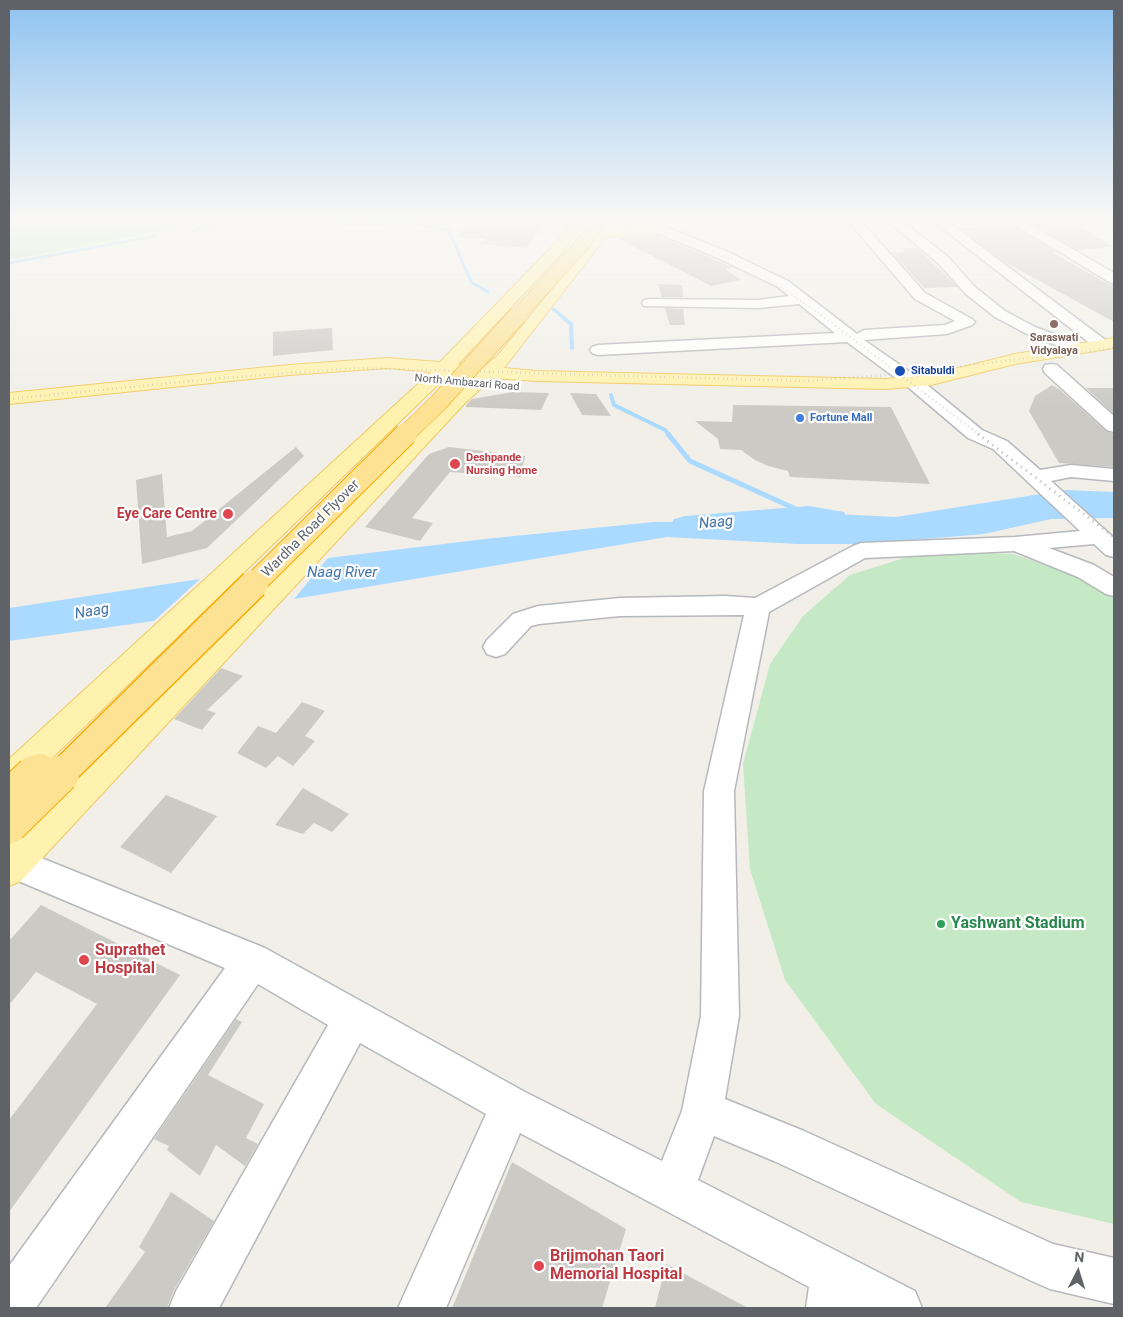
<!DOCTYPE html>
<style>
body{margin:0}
#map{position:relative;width:1123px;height:1317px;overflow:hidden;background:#f1efe8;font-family:Roboto,sans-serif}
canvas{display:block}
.frame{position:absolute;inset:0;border:10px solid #5f6368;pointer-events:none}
.north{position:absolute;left:1053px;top:1247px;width:50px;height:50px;-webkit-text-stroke:4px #fff;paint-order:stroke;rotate:5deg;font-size:14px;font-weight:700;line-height:20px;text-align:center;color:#5f6368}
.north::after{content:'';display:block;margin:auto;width:18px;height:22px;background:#5f6368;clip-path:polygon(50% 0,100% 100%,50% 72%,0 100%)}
</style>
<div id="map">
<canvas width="1123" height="1317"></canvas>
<div class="frame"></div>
<div class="north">N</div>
</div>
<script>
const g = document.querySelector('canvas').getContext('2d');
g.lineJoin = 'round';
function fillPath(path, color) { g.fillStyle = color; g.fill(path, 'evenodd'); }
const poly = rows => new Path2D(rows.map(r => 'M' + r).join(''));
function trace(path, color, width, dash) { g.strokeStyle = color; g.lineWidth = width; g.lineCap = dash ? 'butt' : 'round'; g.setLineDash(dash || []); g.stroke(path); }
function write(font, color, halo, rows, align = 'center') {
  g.font = font + ' Roboto,sans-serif'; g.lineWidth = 4.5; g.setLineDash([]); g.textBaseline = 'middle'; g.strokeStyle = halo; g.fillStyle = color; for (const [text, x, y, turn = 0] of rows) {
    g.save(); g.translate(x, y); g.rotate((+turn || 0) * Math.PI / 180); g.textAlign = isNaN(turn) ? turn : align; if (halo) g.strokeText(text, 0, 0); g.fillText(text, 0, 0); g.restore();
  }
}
fillPath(poly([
 [9,221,216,221,9,260],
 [923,552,1013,554,1097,583,1114,596,1114,1224,1021,1202,876,1104,785,980,750,869,743,764,770,664,803,616,850,575]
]), '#c5e8c5');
fillPath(poly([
 [1066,490,1114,492,1114,518,1051,519,984,534,864,544,798,544,667,537,294,599,328,558,485,539,654,522,748,522,815,513,896,517],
 [200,579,154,621,9,641,9,608]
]), '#aadaff');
trace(poly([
 [335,221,343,224,413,223,449,231,471,282,488,292],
 [193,231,230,221],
 [9,263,156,236],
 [553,309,562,316]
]), '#aadaff', 3);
trace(poly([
 [560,315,571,324,572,348],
 [611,395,614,405,665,430,669,435]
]), '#aadaff', 4);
trace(poly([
 [668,434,690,461,809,515]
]), '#aadaff', 5);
fillPath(poly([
 [809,506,844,512,848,519,844,526,833,528,809,524,685,536,674,533,670,526,674,519,685,516,809,506]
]), '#aadaff');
fillPath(poly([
 [471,221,547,221,526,248,481,244,485,239,456,237],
 [978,221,1007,221,1056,252,1052,252,1108,284,1114,285,1114,322,1003,261,960,228,989,227],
 [1028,221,1070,221,1114,247,1078,250],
 [657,235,732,267,725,269,741,280,711,286,617,238],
 [903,248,917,248,958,287,924,288,892,253,904,252],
 [658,284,682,285,683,297,662,297],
 [665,308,683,309,685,325,670,325],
 [332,328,333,350,273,356,273,332],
 [1052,385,1059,389,1106,431,1114,434,1114,467,1059,463,1029,411,1035,396],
 [1086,388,1114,388,1114,414],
 [513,392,549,393,541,410,466,407,466,405,472,399],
 [570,393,596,394,611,416,582,415],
 [733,405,891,407,930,484,790,477,788,471,768,466,755,460,741,450,720,449,718,439,695,421,732,422],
 [296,447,304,456,207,548,142,564,136,480,162,474,167,537,192,531],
 [449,447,525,456,521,477,450,472,412,518,433,523,420,541,365,527,429,454],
 [221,668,243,676,207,710,216,713,202,730,174,719],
 [302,702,325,711,305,736,315,741,293,766,278,756,266,768,237,753,258,726,276,733],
 [303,788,349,814,332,832,314,823,303,834,275,825],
 [166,795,217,816,171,873,120,847],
 [41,905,180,975,9,1212,9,1120,97,1004,36,972,9,1005,9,941],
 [236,1019,242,1022,208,1075,264,1104,246,1138,258,1144,245,1166,216,1145,200,1176,167,1150,169,1146,154,1139],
 [512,1162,626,1229,602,1308,452,1308],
 [171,1192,214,1221,174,1290,167,1308,105,1308,145,1252,139,1247],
 [666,1264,748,1308,655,1308]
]), '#cccac5');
const minor = poly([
 [627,221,646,221,666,227,728,252,788,281,857,334,864,330,945,325,955,321,915,299,848,221,861,221,925,293,972,319,975,322,972,325,947,334,864,340,920,379,982,430,1007,441,1040,470,1071,465,1114,469,1114,481,1071,477,1051,481,1114,538,1114,557,1106,555,1094,544,1049,548,1094,565,1114,577,1114,596,1106,594,1078,577,1014,551,865,558,769,612,734,791,739,1016,725,1099,804,1131,1053,1244,1114,1258,1114,1304,1050,1289,1034,1282,774,1161,714,1136,698,1180,915,1291,922,1308,806,1308,809,1287,520,1133,446,1308,398,1308,486,1114,360,1043,219,1308,169,1308,176,1291,328,1025,258,984,36,1308,9,1308,9,1266,225,968,9,877,9,845,265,948,525,1092,662,1161,682,1111,701,1016,704,791,744,615,620,616,539,624,531,626,505,654,496,657,487,654,483,647,487,640,513,614,538,606,620,598,726,596,755,598,853,546,861,543,1015,537,1080,531,993,449,968,438,908,387,847,342,598,355,592,353,590,350,592,347,598,345,835,333,799,304,758,308,644,306,642,303,644,300,649,299,758,300,789,296,778,287,718,258,658,233,629,224,627,221],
 [888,221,902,221,948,257,976,288,1005,311,1035,327,1083,345,1085,348,1083,351,1071,351,1025,333,995,317,966,294,938,263,888,221],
 [933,221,947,221,1108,342,1110,345,1108,348,1096,348,933,221],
 [1009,221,1024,221,1114,273,1114,283,1109,282,1009,221],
 [1051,364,1057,365,1114,416,1114,432,1107,430,1045,373,1043,369,1045,365,1051,364]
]);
const major = poly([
 [572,221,585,221,560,255,458,364,485,366,498,355,591,242,604,221,616,221,611,229,657,225,663,229,657,233,606,237,504,368,536,371,886,379,931,375,1015,354,1114,338,1114,348,1015,364,931,385,886,389,536,381,493,378,466,402,21,881,9,886,9,845,452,394,474,376,449,374,20,789,9,793,9,759,431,372,387,368,289,375,9,404,9,393,289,365,387,358,440,362,550,249,572,221]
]);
const highway = poly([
 [562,221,574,221,579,229,573,233,569,232,562,221]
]);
trace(minor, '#b5b8bc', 3);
trace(major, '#f2c960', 2);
trace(highway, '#f9ab00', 2);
fillPath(minor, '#fff');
fillPath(major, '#fff2af');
fillPath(highway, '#fde293');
trace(poly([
 [634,221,737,261,759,273,823,316]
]), '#b6b7b8', 2, [0.5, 3]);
trace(poly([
 [821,315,980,435],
 [9,399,222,378,358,368,803,381,886,375,1114,348]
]), '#b6b7b8', 2.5, [0.5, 4]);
trace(poly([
 [978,434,1114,537]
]), '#b6b7b8', 3, [1, 5]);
const highwayBridgeFar4 = poly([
 [517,316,581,246,599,221]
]);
const highwayBridgeFar3 = poly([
 [405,435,439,402,518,315]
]);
const highwayBridgeFar2 = poly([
 [252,586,406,434]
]);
const highwayBridgeFar1 = poly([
 [32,776,40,768],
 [59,776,254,584]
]);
const highwayBridge = poly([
 [9,798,34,774],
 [9,825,61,774]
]);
trace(highwayBridgeFar4, '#f9ab00', 15, []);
trace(highwayBridgeFar3, '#f9ab00', 19, []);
trace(highwayBridgeFar2, '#f9ab00', 24, []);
trace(highwayBridgeFar1, '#f9ab00', 31, []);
trace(highwayBridge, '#f9ab00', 38, []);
trace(highwayBridgeFar4, '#fde293', 14);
trace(highwayBridgeFar3, '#fde293', 18);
trace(highwayBridgeFar2, '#fde293', 22);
trace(highwayBridgeFar1, '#fde293', 28);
trace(highwayBridge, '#fde293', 36);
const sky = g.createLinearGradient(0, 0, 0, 406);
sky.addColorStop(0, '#8fc3f1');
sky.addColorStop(0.54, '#f9f8f5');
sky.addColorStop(1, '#f9f8f500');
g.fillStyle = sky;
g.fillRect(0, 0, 1123, 406);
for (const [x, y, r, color] of [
 [1054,324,5,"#8d6e63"],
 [900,371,6,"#1a4fb4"],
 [800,418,5,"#3f7fe0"],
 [455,464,6,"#e0444e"],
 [228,514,6,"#e0444e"],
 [941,924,5,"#2e9e5b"],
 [84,960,6,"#e0444e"],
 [539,1266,6,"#e0444e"]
]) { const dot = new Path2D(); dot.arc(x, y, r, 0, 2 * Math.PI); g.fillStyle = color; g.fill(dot); trace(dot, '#fff', 2); }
write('bold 11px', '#785e54', '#fff', [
 ["Saraswati",1054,338],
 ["Vidyalaya",1054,351]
]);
write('bold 11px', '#164399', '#fff', [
 ["Sitabuldi",911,371]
], 'left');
write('11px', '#5f6368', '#fff', [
 ["North Ambazari Road",467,383,5]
]);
write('bold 11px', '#366cbe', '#fff', [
 ["Fortune Mall",810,418]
], 'left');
write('bold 11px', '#be3a42', '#fff', [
 ["Deshpande",466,458],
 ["Nursing Home",466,471]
], 'left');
write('bold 14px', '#be3a42', '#fff', [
 ["Eye Care Centre",217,514]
], 'right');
write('14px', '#5f6368', '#fff', [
 ["Wardha Road Flyover",311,529,-45]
]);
write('italic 15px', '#4174aa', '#fff', [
 ["Naag",716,523,-5],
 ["Naag River",342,573],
 ["Naag",92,612,-9]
]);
write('bold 16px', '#27864d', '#fff', [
 ["Yashwant Stadium",951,924]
], 'left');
write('bold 16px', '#be3a42', '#fff', [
 ["Suprathet",95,951],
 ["Hospital",95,969],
 ["Brijmohan Taori",550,1257],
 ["Memorial Hospital",550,1275]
], 'left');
</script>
